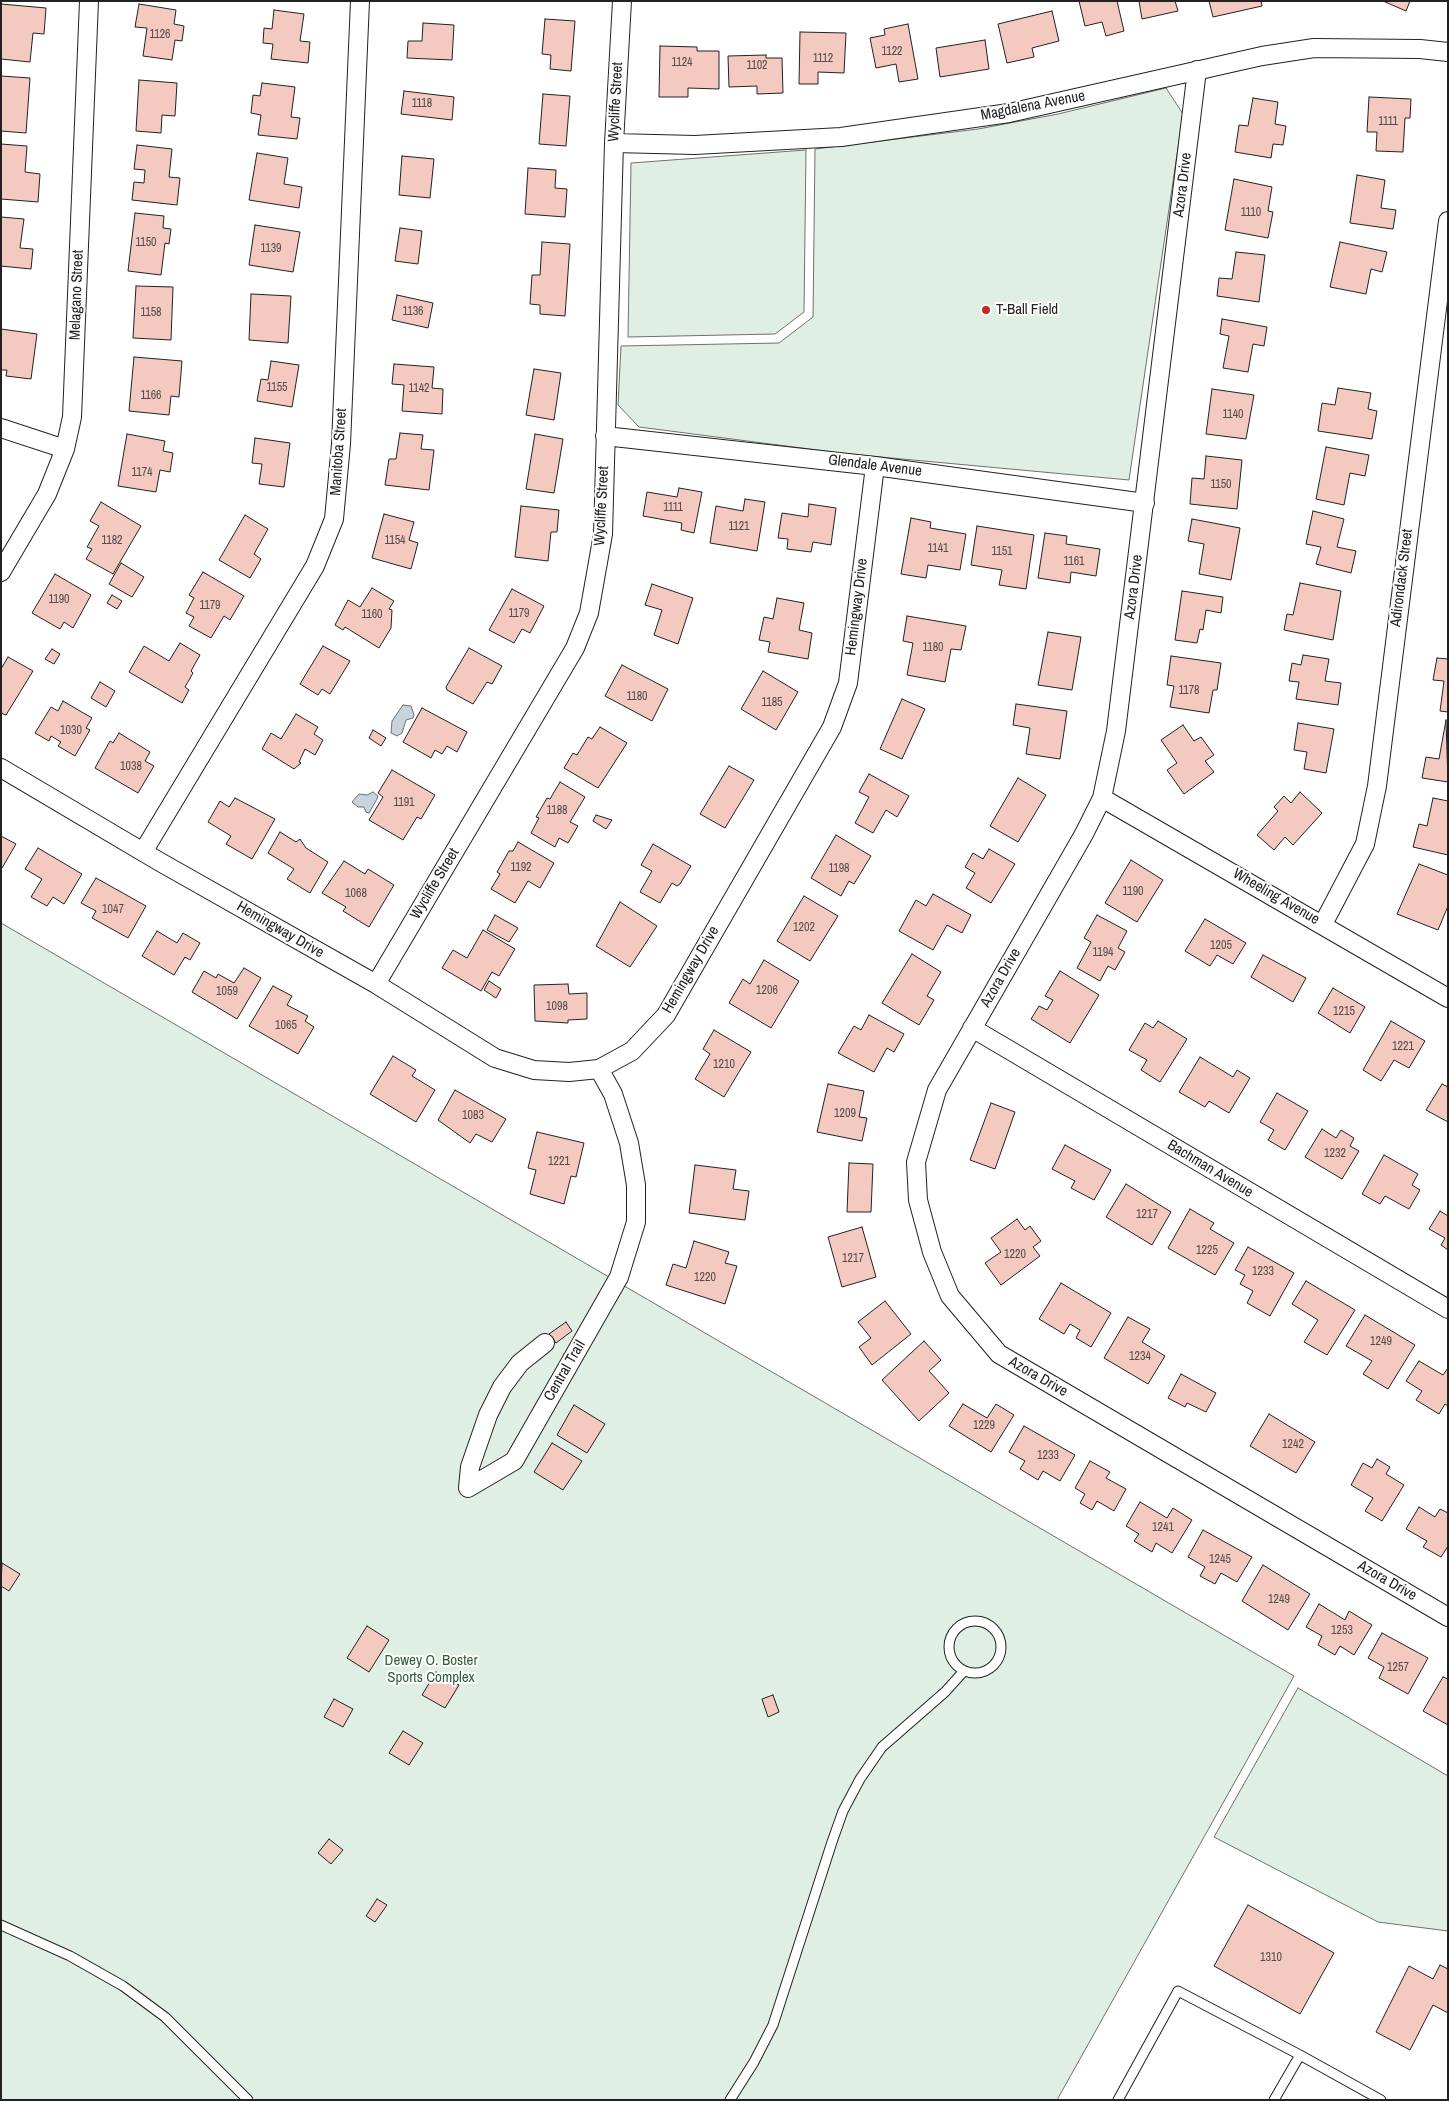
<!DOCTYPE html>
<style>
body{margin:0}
#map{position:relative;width:1449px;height:2101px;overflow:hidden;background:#fff;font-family:"Archivo Narrow",sans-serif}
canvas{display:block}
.frame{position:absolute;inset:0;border:2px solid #222;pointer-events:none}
</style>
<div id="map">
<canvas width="1449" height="2101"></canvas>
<div class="frame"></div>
</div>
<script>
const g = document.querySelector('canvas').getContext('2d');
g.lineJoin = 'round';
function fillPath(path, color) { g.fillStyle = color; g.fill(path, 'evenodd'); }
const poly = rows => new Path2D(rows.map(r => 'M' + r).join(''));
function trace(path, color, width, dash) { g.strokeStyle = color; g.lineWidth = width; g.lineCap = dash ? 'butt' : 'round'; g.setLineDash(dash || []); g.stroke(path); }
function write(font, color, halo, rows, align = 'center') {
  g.font = font + ' "Archivo Narrow",sans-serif'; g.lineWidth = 4; g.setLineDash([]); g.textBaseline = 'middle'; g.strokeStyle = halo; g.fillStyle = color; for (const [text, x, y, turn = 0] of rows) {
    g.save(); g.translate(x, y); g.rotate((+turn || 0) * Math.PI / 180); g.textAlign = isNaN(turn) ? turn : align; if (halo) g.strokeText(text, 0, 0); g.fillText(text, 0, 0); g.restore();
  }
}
const green = poly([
 [1166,88,1183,114,1129,480,848,454,639,427,618,405,621,346,779,343,813,317,815,149,978,129,1058,114,1166,88],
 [806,150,804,312,775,334,628,337,631,163,806,150],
 [1,923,1294,1676,1057,2100,1,2100,1,923],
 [1298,1688,1448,1776,1448,1931,1378,1922,1214,1837,1298,1688]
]);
fillPath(green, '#e0efe3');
trace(green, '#6f6f6f', 1);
const water = poly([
 [403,705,411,706,414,715,413,718,406,720,402,733,397,736,391,733,392,721,403,705],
 [373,792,378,796,377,799,369,813,366,812,364,807,358,807,352,802,359,794,367,795,373,792]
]);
fillPath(water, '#c7d3dd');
trace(water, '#6f6f6f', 1);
const building = poly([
 [1079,1,1117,1,1124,31,1106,36,1102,22,1085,26,1079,1],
 [1139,1,1175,1,1178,11,1142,19,1139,1],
 [1209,1,1261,1,1262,6,1213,17,1209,1],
 [1383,1,1410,1,1406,11,1383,1],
 [1,4,46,8,44,34,33,33,30,62,1,59,1,4],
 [139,4,176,10,174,24,184,26,182,41,175,40,172,60,143,56,147,28,135,27,139,4],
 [274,10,304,14,300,41,310,42,308,63,271,59,273,44,263,43,264,28,272,29,274,10],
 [1052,11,1059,41,1032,48,1034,57,1007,63,998,24,1052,11],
 [545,19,575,21,571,71,550,69,551,55,542,54,545,19],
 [423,23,454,25,452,60,407,58,408,41,422,41,423,23],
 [908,24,918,79,899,82,896,64,876,68,870,38,885,35,884,29,908,24],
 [800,32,846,33,844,73,818,72,818,84,799,84,800,32],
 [985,40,989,69,940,77,936,48,985,40],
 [660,46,697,47,697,51,719,51,719,89,688,88,688,97,659,97,660,46],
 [766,55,766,58,782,58,783,93,757,94,757,86,729,87,728,56,766,55],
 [1,76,30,78,26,133,1,131,1,76],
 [139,80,177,83,175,116,162,115,161,133,136,131,139,80],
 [262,83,295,87,291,117,300,118,297,139,258,135,261,115,251,113,253,95,260,96,262,83],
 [404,91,454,97,452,120,401,114,404,91],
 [543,94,570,96,566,146,539,144,543,94],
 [1369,97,1411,99,1410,118,1405,118,1403,152,1376,151,1377,132,1367,132,1369,97],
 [1253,98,1278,102,1275,124,1286,126,1283,145,1273,144,1271,158,1235,152,1239,125,1248,126,1253,98],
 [1,144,27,146,25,172,40,174,38,202,1,199,1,144],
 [137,145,172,149,169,177,180,178,177,205,132,200,134,182,144,183,145,170,134,169,137,145],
 [257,153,288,158,284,184,302,187,299,208,249,200,257,153],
 [402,156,434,159,430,198,399,195,402,156],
 [528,168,556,170,555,188,567,189,565,217,525,214,528,168],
 [1357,175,1385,180,1381,208,1396,210,1393,229,1350,223,1357,175],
 [1234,179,1272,187,1268,211,1273,212,1268,238,1225,230,1234,179],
 [135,213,164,216,163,228,171,229,169,244,165,243,161,275,128,271,135,213],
 [1,217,24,219,20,248,33,249,31,269,1,266,1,217],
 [255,225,300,232,293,272,249,265,255,225],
 [400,228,422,231,418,264,395,261,400,228],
 [542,242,570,244,565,316,540,314,540,305,530,304,532,275,540,275,542,242],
 [1340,242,1387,252,1382,272,1371,269,1366,294,1330,287,1340,242],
 [1236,252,1265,255,1259,302,1217,296,1219,278,1232,279,1236,252],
 [136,286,173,287,171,340,133,338,136,286],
 [251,294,291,296,288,343,249,340,251,294],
 [397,295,433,303,428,328,392,320,397,295],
 [1222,319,1267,327,1264,346,1253,344,1248,372,1223,368,1229,336,1220,334,1222,319],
 [1,329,37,334,31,379,6,376,7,370,1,370,1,329],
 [134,357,182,361,179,397,171,396,169,415,129,411,134,357],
 [271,361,299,365,292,407,257,401,261,379,268,380,271,361],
 [394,364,434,367,432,388,443,389,442,414,402,411,404,385,392,384,394,364],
 [534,369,561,373,554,420,526,415,534,369],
 [1338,388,1371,393,1368,409,1377,411,1372,439,1318,431,1322,403,1335,405,1338,388],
 [1212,389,1254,395,1246,439,1206,434,1212,389],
 [400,433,423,435,421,449,434,450,429,490,385,485,389,459,396,459,400,433],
 [127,434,165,441,163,451,173,453,170,472,160,470,156,492,118,486,127,434],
 [535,434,563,439,554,493,526,489,535,434],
 [255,438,290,443,284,487,259,484,262,464,252,463,255,438],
 [1326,447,1369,455,1365,476,1350,473,1344,505,1316,499,1326,447],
 [1206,456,1242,460,1237,509,1190,504,1192,478,1204,479,1206,456],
 [679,488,702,492,694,533,681,530,682,523,643,516,647,492,677,497,679,488],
 [745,499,765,502,757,551,710,543,716,506,743,511,745,499],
 [101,502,141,526,113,574,86,559,92,549,87,547,99,526,90,521,101,502],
 [809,504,836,508,831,545,813,542,811,552,787,549,788,539,778,538,782,513,808,517,809,504],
 [521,506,559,510,557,532,551,532,548,561,515,557,521,506],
 [1313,511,1344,519,1337,547,1356,551,1351,573,1316,564,1321,547,1306,544,1313,511],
 [384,514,414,522,409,540,418,543,411,569,372,558,384,514],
 [245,515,268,529,254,554,261,559,250,578,219,560,245,515],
 [911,518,931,522,930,528,966,534,960,570,928,565,926,578,901,574,911,518],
 [1192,519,1240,528,1231,580,1199,574,1204,544,1188,541,1192,519],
 [977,526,1034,535,1026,589,999,585,1002,570,971,565,977,526],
 [1045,533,1067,536,1066,544,1100,549,1096,576,1071,572,1070,583,1038,578,1045,533],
 [121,563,144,577,132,597,109,584,121,563],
 [203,572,244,596,230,620,224,616,211,638,189,626,194,617,186,613,194,598,189,595,203,572],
 [55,574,91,595,73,628,64,622,60,629,32,613,55,574],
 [1300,583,1341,591,1333,640,1284,630,1287,614,1293,615,1300,583],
 [652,584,693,598,678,644,654,635,662,610,645,605,652,584],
 [372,588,394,601,389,609,392,610,391,628,379,648,345,627,343,630,335,625,348,600,360,607,372,588],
 [512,589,544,606,530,633,522,629,514,643,489,630,512,589],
 [1182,591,1223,597,1221,613,1206,610,1203,630,1200,629,1197,643,1175,640,1182,591],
 [112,595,122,601,117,609,107,603,112,595],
 [777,598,804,603,799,630,812,633,808,659,768,652,770,642,759,640,764,617,773,619,777,598],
 [907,616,966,626,961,650,951,649,945,682,907,675,913,643,903,641,907,616],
 [1048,632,1081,637,1072,690,1038,685,1048,632],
 [180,643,200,655,191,671,193,673,185,687,189,690,182,703,129,672,144,646,169,661,180,643],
 [323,646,350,661,330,694,322,689,318,695,300,684,323,646],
 [469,648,502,666,492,684,487,682,473,704,447,690,446,687,469,648],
 [52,649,60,654,54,664,45,659,52,649],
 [1303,655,1329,659,1325,681,1341,683,1338,705,1296,699,1299,682,1289,681,1292,663,1301,665,1303,655],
 [1171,656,1221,663,1217,690,1213,690,1209,713,1170,707,1174,686,1167,685,1171,656],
 [8,657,33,671,6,715,1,713,1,669,8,657],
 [1437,658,1448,659,1448,712,1440,711,1444,681,1433,680,1437,658],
 [622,665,668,689,652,721,605,696,622,665],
 [763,671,798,692,776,730,741,709,763,671],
 [100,682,115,691,106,707,91,698,100,682],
 [902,699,925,709,902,759,880,749,902,699],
 [63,701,92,718,86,728,90,730,75,756,58,746,61,742,51,736,49,741,35,733,51,707,58,711,63,701],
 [1016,704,1067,711,1060,759,1026,754,1030,728,1013,725,1016,704],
 [422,708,467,732,457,752,447,746,442,754,435,750,431,758,403,742,422,708],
 [296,714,318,727,314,734,323,740,315,755,305,749,299,762,301,763,294,769,262,749,271,733,281,739,296,714],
 [1446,720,1448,782,1422,778,1426,757,1439,759,1446,720],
 [1298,723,1334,729,1326,773,1304,769,1307,752,1294,750,1298,723],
 [1183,725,1194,741,1201,737,1214,755,1205,761,1214,772,1184,794,1167,770,1177,763,1161,740,1183,725],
 [600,727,627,743,598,788,564,768,573,753,577,755,588,737,592,739,600,727],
 [373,730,386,738,381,746,369,738,373,730],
 [119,733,150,752,145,761,154,766,138,793,95,768,110,741,113,743,119,733],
 [729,766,754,780,725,828,700,814,729,766],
 [392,770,435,795,421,819,417,817,403,840,369,820,383,797,378,793,392,770],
 [869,774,909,796,897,817,886,810,873,833,855,823,869,797,859,792,869,774],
 [1018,778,1046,795,1018,842,990,826,1018,778],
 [560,782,585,797,570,822,578,826,568,843,559,838,555,847,531,833,539,818,536,817,547,798,550,799,560,782],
 [1300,792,1322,813,1293,845,1285,837,1274,850,1257,835,1278,811,1274,807,1284,796,1291,803,1300,792],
 [235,798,275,819,252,859,226,844,231,836,208,822,220,801,229,807,235,798],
 [1433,798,1448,801,1448,855,1413,847,1419,824,1427,826,1433,798],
 [596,815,612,820,606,829,593,821,596,815],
 [280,832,296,842,300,839,306,848,328,862,310,893,287,879,294,869,268,853,280,832],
 [836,835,871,856,854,884,849,881,841,896,811,878,836,835],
 [1,836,16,844,2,868,1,868,1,836],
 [518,842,554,863,540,888,528,881,515,903,491,889,500,874,497,872,509,851,513,851,518,842],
 [653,844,691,866,680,884,677,886,672,883,660,903,640,892,652,871,641,865,653,844],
 [38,848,82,874,64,904,53,897,47,906,31,897,42,879,25,869,38,848],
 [989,849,1015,864,991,903,966,888,975,873,965,867,973,853,983,859,989,849],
 [1131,860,1163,880,1137,922,1105,903,1131,860],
 [344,861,365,874,368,869,394,885,369,927,343,911,346,907,322,893,344,861],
 [1419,864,1448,875,1448,906,1438,930,1397,914,1419,864],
 [96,878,146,906,128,938,92,918,96,911,81,903,96,878],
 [933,894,971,915,962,933,947,925,933,950,899,931,916,900,926,906,933,894],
 [804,896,838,916,810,961,777,941,804,896],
 [620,902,657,926,630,967,596,946,620,902],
 [495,915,518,928,509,942,487,930,495,915],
 [1097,915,1127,931,1118,948,1125,952,1115,970,1108,966,1100,981,1077,968,1091,942,1084,938,1097,915],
 [1205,919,1246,943,1233,964,1217,955,1210,966,1185,951,1205,919],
 [483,930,515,949,499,976,492,972,481,991,442,968,453,950,467,958,483,930],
 [157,931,177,943,183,933,200,943,190,960,185,957,174,975,142,956,157,931],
 [912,954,941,972,927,996,934,1000,919,1025,882,1003,912,954],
 [1263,955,1306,978,1293,1002,1251,977,1263,955],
 [764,960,799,981,771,1028,729,1003,743,979,750,984,764,960],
 [244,968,261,978,237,1019,192,992,204,971,216,978,218,974,234,983,244,968],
 [1060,971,1099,995,1070,1043,1031,1019,1039,1006,1047,1010,1053,1000,1045,996,1060,971],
 [489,981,501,989,496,998,484,990,489,981],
 [568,984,569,994,587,993,587,1019,568,1020,568,1023,535,1021,534,985,568,984],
 [273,986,292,996,287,1005,308,1016,305,1021,314,1027,298,1054,249,1026,273,986],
 [1333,988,1365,1007,1350,1033,1318,1013,1333,988],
 [869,1015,904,1034,894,1052,887,1048,874,1072,838,1053,854,1026,861,1030,869,1015],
 [1158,1021,1187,1039,1160,1082,1141,1070,1147,1060,1129,1050,1145,1023,1153,1028,1158,1021],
 [1391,1021,1425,1041,1409,1068,1394,1060,1381,1081,1363,1070,1391,1021],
 [714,1030,751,1052,724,1097,695,1079,710,1054,703,1049,714,1030],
 [393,1056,416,1070,412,1076,435,1090,416,1122,370,1094,393,1056],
 [1200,1057,1233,1077,1237,1070,1250,1078,1229,1113,1209,1101,1205,1107,1179,1092,1200,1057],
 [828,1084,864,1091,859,1117,867,1118,862,1141,817,1132,828,1084],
 [1442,1084,1448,1087,1448,1122,1426,1110,1442,1084],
 [455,1090,506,1119,492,1142,476,1134,470,1143,438,1120,455,1090],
 [1277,1093,1308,1111,1285,1150,1268,1140,1274,1130,1260,1122,1277,1093],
 [991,1103,1015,1112,995,1169,970,1160,991,1103],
 [1322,1129,1336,1138,1341,1130,1354,1138,1350,1146,1359,1151,1342,1179,1305,1157,1322,1129],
 [537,1132,584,1143,576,1177,571,1176,564,1204,530,1194,536,1170,528,1168,537,1132],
 [1065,1145,1111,1170,1094,1200,1071,1188,1075,1181,1052,1169,1065,1145],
 [1384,1155,1418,1174,1412,1185,1420,1190,1409,1209,1385,1196,1380,1204,1362,1194,1384,1155],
 [849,1163,873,1164,871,1212,847,1212,849,1163],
 [695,1165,736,1170,733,1189,749,1191,745,1220,689,1213,695,1165],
 [1126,1184,1171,1212,1152,1245,1106,1217,1126,1184],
 [1190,1209,1214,1223,1210,1229,1234,1243,1215,1275,1168,1248,1190,1209],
 [1440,1211,1448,1216,1448,1250,1441,1245,1445,1238,1429,1229,1440,1211],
 [1017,1219,1025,1230,1030,1226,1041,1241,1033,1247,1040,1256,1001,1285,985,1263,1001,1252,991,1238,1017,1219],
 [862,1227,876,1277,842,1287,828,1237,862,1227],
 [694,1241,729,1252,725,1263,737,1266,725,1304,666,1285,673,1264,686,1268,694,1241],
 [1248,1247,1294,1273,1270,1316,1247,1303,1253,1291,1240,1284,1245,1275,1235,1270,1248,1247],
 [1306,1281,1355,1310,1327,1355,1304,1342,1318,1320,1292,1304,1306,1281],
 [1061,1283,1111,1313,1091,1347,1076,1338,1080,1330,1070,1324,1064,1334,1039,1319,1061,1283],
 [885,1301,911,1334,872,1365,859,1347,871,1338,858,1322,885,1301],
 [1365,1315,1415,1345,1388,1389,1363,1374,1372,1361,1346,1346,1365,1315],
 [1128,1317,1150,1329,1142,1342,1165,1356,1148,1384,1104,1358,1128,1317],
 [566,1322,572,1331,556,1343,549,1334,566,1322],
 [924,1341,941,1360,929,1371,949,1393,919,1421,882,1380,924,1341],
 [1419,1361,1443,1375,1448,1368,1448,1406,1445,1404,1439,1414,1416,1400,1422,1391,1406,1381,1419,1361],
 [1181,1374,1216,1393,1206,1412,1187,1403,1185,1407,1168,1398,1181,1374],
 [963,1404,987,1418,996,1404,1014,1415,991,1452,949,1426,963,1404],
 [574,1405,605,1424,587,1453,557,1435,574,1405],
 [1269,1414,1315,1442,1296,1473,1250,1446,1269,1414],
 [1024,1426,1075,1455,1060,1481,1043,1471,1038,1480,1020,1469,1025,1461,1009,1452,1024,1426],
 [552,1443,582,1461,563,1490,534,1472,552,1443],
 [1377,1459,1390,1467,1386,1474,1404,1485,1382,1521,1365,1511,1373,1498,1351,1485,1363,1463,1372,1468,1377,1459],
 [1090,1461,1110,1472,1106,1478,1126,1489,1114,1511,1097,1501,1092,1510,1080,1503,1085,1494,1075,1488,1090,1461],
 [1140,1502,1167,1518,1173,1508,1192,1520,1172,1553,1156,1543,1152,1552,1134,1541,1139,1534,1126,1526,1140,1502],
 [1419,1507,1435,1517,1440,1509,1448,1513,1448,1546,1441,1557,1423,1547,1427,1541,1406,1529,1419,1507],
 [1203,1530,1252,1557,1237,1582,1221,1573,1215,1584,1200,1576,1205,1567,1188,1557,1203,1530],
 [2,1563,20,1574,9,1591,1,1586,2,1563],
 [1263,1565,1310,1594,1288,1630,1242,1601,1263,1565],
 [1319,1604,1345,1620,1349,1611,1372,1625,1354,1655,1340,1646,1335,1655,1318,1645,1322,1636,1306,1627,1319,1604],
 [367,1626,389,1640,369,1672,347,1658,367,1626],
 [1382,1633,1428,1658,1408,1694,1379,1678,1384,1667,1368,1658,1382,1633],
 [436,1672,459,1685,445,1708,422,1695,436,1672],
 [1443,1677,1448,1679,1448,1725,1423,1711,1443,1677],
 [773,1695,779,1712,768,1717,762,1699,773,1695],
 [334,1699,353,1709,343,1727,324,1717,334,1699],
 [403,1731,423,1743,409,1765,389,1753,403,1731],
 [329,1839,343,1850,331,1864,318,1853,329,1839],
 [377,1899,387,1905,375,1922,366,1916,377,1899],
 [1248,1905,1334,1953,1300,2014,1214,1966,1248,1905],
 [1440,1965,1448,1969,1448,2013,1433,2005,1410,2050,1376,2032,1409,1966,1433,1979,1440,1965]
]);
fillPath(building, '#f3c9c0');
trace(building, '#222', 1);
const lane = poly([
 '949 1647a26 26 0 1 1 52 0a26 26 0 1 1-52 0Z',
 [1,1925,70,1956,123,1986,165,2017,248,2100],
 [730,2100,754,2062,773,2025,832,1842,843,1811,860,1779,882,1747,945,1692,964,1671],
 [1118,2100,1178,1991,1300,2055,1381,2100],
 [1274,2100,1300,2055]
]);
const street = poly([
 [1197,70,1116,731,1102,798,1084,834,937,1090,916,1162,918,1200,932,1252,950,1296,999,1354,1448,1617],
 [614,143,695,145,841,137,1009,113,1262,56,1314,48,1420,49,1448,52],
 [1,428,65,449],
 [605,436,875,466,1145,503],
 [1,572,47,494,65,449,72,417,89,1],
 [1,768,160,862,376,984,495,1058,534,1070,569,1072,599,1069,632,1051,666,1015,832,727,848,683,875,466],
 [1102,798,1448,998],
 [143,852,315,566,334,519,341,444,360,1],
 [1323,924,1365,844,1377,786,1448,221],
 [376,984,575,648,589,613,603,534,614,143,622,1],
 [972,1028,1448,1309],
 [545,1343,520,1363,502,1387,488,1415,470,1467,468,1488,514,1461,619,1277,636,1222,636,1185,629,1143,613,1094,599,1069]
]);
trace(lane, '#222', 11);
trace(street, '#222', 20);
trace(lane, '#fff', 9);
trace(street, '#fff', 18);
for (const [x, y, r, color] of [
 [986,310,5,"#c62828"]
]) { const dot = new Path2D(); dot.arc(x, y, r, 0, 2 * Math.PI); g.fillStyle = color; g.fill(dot); trace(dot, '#fff', 2); }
write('12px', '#564c4a', null, [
 ["1126",160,35],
 ["1122",892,52],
 ["1112",823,59],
 ["1124",682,63],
 ["1102",757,66],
 ["1118",422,104],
 ["1111",1388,122],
 ["1110",1251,213],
 ["1150",146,243],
 ["1139",271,249],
 ["1136",413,312],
 ["1158",151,313],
 ["1155",277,388],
 ["1142",419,389],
 ["1166",151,396],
 ["1140",1233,415],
 ["1174",142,473],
 ["1150",1221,485],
 ["1111",673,508],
 ["1121",739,527],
 ["1182",112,541],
 ["1154",395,541],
 ["1141",938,549],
 ["1151",1002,552],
 ["1161",1074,562],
 ["1190",59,600],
 ["1179",210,606],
 ["1179",519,614],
 ["1160",372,615],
 ["1180",933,648],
 ["1178",1189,691],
 ["1180",637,697],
 ["1185",772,703],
 ["1030",71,731],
 ["1038",131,767],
 ["1191",404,803],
 ["1188",557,811],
 ["1192",521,868],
 ["1198",839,869],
 ["1190",1133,892],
 ["1068",356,894],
 ["1047",113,910],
 ["1202",804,928],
 ["1205",1221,946],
 ["1194",1103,953],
 ["1206",767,991],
 ["1059",227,992],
 ["1098",557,1007],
 ["1215",1344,1012],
 ["1065",286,1026],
 ["1221",1403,1047],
 ["1210",724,1065],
 ["1209",845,1114],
 ["1083",473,1116],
 ["1232",1335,1154],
 ["1221",559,1162],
 ["1217",1147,1215],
 ["1225",1207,1251],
 ["1220",1015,1255],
 ["1217",853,1259],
 ["1233",1263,1272],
 ["1220",705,1278],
 ["1249",1381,1342],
 ["1234",1140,1357],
 ["1229",984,1426],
 ["1242",1293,1445],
 ["1233",1048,1456],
 ["1241",1163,1528],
 ["1245",1220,1560],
 ["1249",1279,1600],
 ["1253",1342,1631],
 ["1257",1398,1668],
 ["1310",1271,1958]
]);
write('15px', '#222', '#fff', [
 ["Wycliffe Street",616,102,-87],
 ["Magdalena Avenue",1033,106,-11],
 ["Azora Drive",1183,185,-83],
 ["Melagano Street",77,295,-88],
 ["Manitoba Street",339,452,-86],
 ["Glendale Avenue",875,466,7],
 ["Wycliffe Street",602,506,-87],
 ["Adirondack Street",1402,578,-83],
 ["Azora Drive",1134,587,-83],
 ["Hemingway Drive",857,607,-83],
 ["Wycliffe Street",435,884,-59],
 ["Wheeling Avenue",1276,897,30],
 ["Hemingway Drive",280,930,30],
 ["Hemingway Drive",691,970,-60],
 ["Azora Drive",1001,978,-60],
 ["Bachman Avenue",1210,1169,31],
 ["Central Trail",565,1371,-60],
 ["Azora Drive",1038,1377,30],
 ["Azora Drive",1387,1581,30]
]);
write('15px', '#222', '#fff', [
 ["T-Ball Field",996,310]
], 'left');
write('15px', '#2f5e38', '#fff', [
 ["Dewey O. Boster",431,1661],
 ["Sports Complex",431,1678]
]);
</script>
